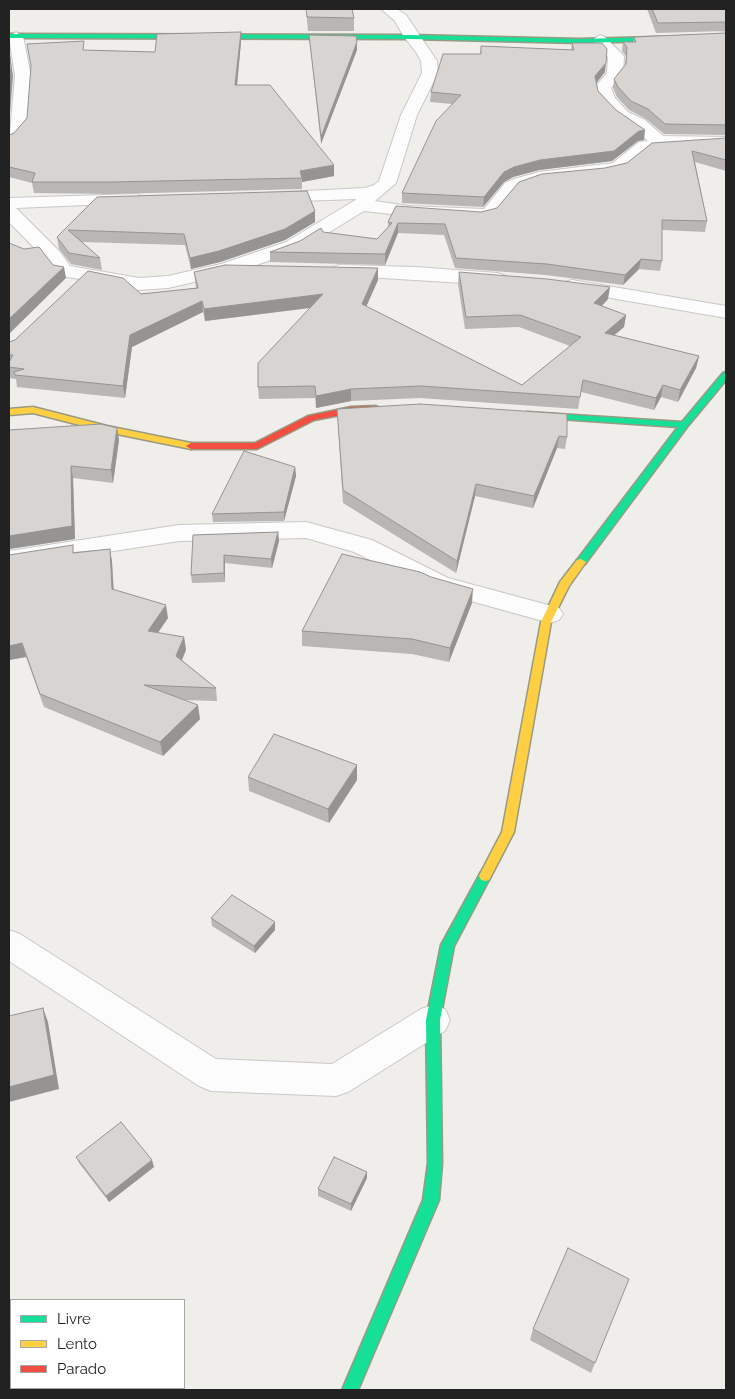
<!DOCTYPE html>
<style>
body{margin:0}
#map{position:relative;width:735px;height:1399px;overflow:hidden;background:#f0eeeb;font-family:Raleway,sans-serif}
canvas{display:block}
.frame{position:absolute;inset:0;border:10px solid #222;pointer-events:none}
.legend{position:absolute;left:10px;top:1299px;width:175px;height:90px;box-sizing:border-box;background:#fff;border:1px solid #a7a7a7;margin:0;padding:6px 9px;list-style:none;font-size:15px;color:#222}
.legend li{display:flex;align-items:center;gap:10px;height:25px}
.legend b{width:25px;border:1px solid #a7a7a7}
</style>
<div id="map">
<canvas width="735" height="1399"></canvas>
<div class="frame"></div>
<ul class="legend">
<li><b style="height:6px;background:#16e098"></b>Livre</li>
<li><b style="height:6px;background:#ffcf43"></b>Lento</li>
<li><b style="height:6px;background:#f24e42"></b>Parado</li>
</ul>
</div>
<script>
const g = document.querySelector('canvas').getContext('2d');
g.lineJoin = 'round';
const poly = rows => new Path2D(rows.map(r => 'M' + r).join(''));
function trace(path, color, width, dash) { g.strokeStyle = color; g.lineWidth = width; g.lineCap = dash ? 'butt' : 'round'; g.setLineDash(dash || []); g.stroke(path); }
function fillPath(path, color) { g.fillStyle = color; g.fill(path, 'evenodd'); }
const street = poly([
 [381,9,397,9,406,15,437,61,438,73,417,115,396,183,375,201,409,206,484,209,505,183,514,179,539,172,613,163,639,142,648,141,633,128,616,118,599,100,595,87,607,73,608,57,592,40,600,35,605,37,624,56,623,74,611,88,615,98,628,112,645,120,663,136,726,137,726,147,650,151,625,171,603,176,541,182,517,191,496,217,480,221,409,216,364,211,300,250,233,273,168,288,139,290,57,275,46,260,9,222,9,198,138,194,141,198,138,202,132,203,16,208,60,252,70,266,139,278,168,276,221,264,286,242,357,199,272,202,266,201,263,197,266,193,365,188,374,185,379,181,401,115,422,73,421,61,416,52,404,37,395,21,381,9],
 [16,32,23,36,31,76,30,107,27,129,15,143,9,144,15,76,9,36,16,32],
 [340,265,416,267,497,273,504,275,507,279,504,283,497,285,333,275,330,271,333,267,340,265],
 [572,280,726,306,726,318,565,290,562,286,565,282,572,280],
 [306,522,372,540,448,578,559,608,563,614,559,620,550,623,431,590,354,552,306,538,179,541,9,567,9,551,179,525,306,522],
 [9,930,20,934,216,1059,332,1064,421,1009,433,1005,445,1009,450,1020,445,1031,348,1092,336,1096,211,1091,199,1086,9,961,9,930]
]);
const fast = poly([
 [9,34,411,35,579,39,657,37,660,39,657,41,579,43,411,39,9,38,9,34],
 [726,372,726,380,687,427,585,564,577,564,576,562,577,560,678,427,530,417,527,416,527,412,682,422,723,373,726,372],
 [485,871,489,872,491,876,454,946,440,1020,442,1163,439,1200,358,1390,342,1390,423,1200,428,1163,426,1020,441,945,481,872,485,871]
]);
const slow = poly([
 [726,35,726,39,657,41,654,39,657,37,726,35],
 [33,407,107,426,191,443,196,446,191,449,107,432,33,413,9,415,9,409,33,407],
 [581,559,586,562,569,586,551,622,514,832,489,880,485,881,481,880,479,876,502,832,541,622,560,582,577,560,581,559]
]);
const jam = poly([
 [375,406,378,407,378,411,351,413,314,420,257,449,191,449,186,446,191,443,255,443,308,416,351,407,375,406]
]);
trace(street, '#c9c8c7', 2);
trace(fast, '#999a82', 3);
trace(slow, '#999a82', 3);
trace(jam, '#999a82', 3);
fillPath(street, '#fdfcfc');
fillPath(fast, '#16e098');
fillPath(slow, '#ffcf43');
fillPath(jam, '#f24e42');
fillPath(poly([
 [306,9,354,18,354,31,308,31],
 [647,9,726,9,726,137,726,135,664,134,646,119,629,110,617,97,613,88,614,79,625,66,626,56,622,51,623,42,633,42,634,37,726,33,726,31,656,33],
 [309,35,357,42,357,50,321,144],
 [241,42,237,85,334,176,302,182,302,189,113,194,34,193,32,183,9,177,9,135,14,133,85,50,155,52],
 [572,43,605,72,596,83,598,91,644,140,638,141,612,161,539,170,513,177,504,182,483,207,402,203,402,193,452,104,430,102,431,92,480,54,481,46,571,50],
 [726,138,726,171,695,162,707,221,705,232,662,230,662,261,660,271,639,269,623,285,546,275,455,268,444,235,398,233,385,265,270,262,270,252,300,241,323,232,377,239,388,227,388,222,481,212,497,208,605,168],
 [97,197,315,222,285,240,220,262,191,269,185,245,81,242,100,258,102,270,71,264,59,249,57,237],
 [194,272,378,280,366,307,522,385,570,346,519,327,465,329,458,284,459,272,608,299,602,306,626,315,624,327,614,335,699,356,696,368,678,402,661,397,654,410,581,392,578,409,420,398,351,401,316,408,315,398,259,399,258,387,311,308,205,321,203,312,132,347,125,398,17,387,16,379,9,378,9,342,15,340,141,294,196,288],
 [337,409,567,437,565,449,557,448,533,508,475,496,456,573,343,503],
 [117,428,119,440,113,483,73,478,75,539,9,549,9,430],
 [295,467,296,476,284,521,213,522,212,514],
 [278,532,279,541,272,568,225,563,225,582,192,583,191,575,193,535],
 [110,549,112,562,114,590,168,618,158,633,184,637,186,650,182,660,216,688,217,701,183,700,200,719,163,756,44,707,26,657,9,660,9,555,74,552],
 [472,603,449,662,412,654,302,646,302,631],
 [357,765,357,780,329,823,249,791,248,777],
 [211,918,275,930,255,953,212,926],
 [76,1157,154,1167,109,1202,79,1163],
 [367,1172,367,1178,351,1211,318,1196,318,1189],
 [533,1329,595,1363,591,1373,530,1340]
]), '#b9b6b5');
fillPath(poly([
 [241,32,241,42,236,96,235,85],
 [357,42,357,50,321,144,321,137],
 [9,49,13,76,9,126],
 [606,63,605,72,594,86,595,76],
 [645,130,644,140,638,141,612,161,539,170,513,177,504,182,483,207,484,197,504,172,514,167,639,131],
 [334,165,334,176,302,182,302,178,300,171],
 [315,211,315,222,285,240,220,262,191,269,190,258],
 [398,223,398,233,385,265,385,254],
 [641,259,639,269,623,285,625,275],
 [64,267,66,278,9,334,9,319],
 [378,268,378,280,362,316,362,304],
 [610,287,608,299,593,315,594,303],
 [323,294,324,306,205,321,204,309],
 [202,301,203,312,132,347,125,398,123,386,130,335],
 [626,315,624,327,604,344,605,333],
 [699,356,696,368,678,402,680,390],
 [663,385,661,397,654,410,656,398],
 [351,389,351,401,316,408,316,396],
 [117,428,119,440,113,483,111,470],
 [559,436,557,448,533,508,534,496],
 [71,466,73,478,75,539,9,549,9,536],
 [295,467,296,476,284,521,284,512],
 [476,484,475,496,456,573,457,561],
 [278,532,279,541,272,568,271,559],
 [110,549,112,562,114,603,112,589],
 [224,555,225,563,225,582,224,573],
 [473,589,472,603,449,662,450,648],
 [166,605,168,618,150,644,148,631],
 [184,637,186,650,178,669,176,656],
 [22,643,26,657,9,660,9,646],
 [198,705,200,719,163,756,160,742],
 [357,765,357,780,329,823,328,809],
 [275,922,275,930,255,953,254,946],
 [43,1008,48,1022,59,1089,9,1102,9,1087],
 [152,1160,154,1167,109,1202,106,1196],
 [367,1172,367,1178,351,1211,351,1204]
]), '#969493');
const building = poly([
 [306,9,352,9,354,18,307,17,306,9],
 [652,9,726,9,726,22,658,23,652,9],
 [241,32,235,85,270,85,334,165,300,171,302,178,111,182,32,182,35,173,9,167,9,135,14,133,27,118,31,66,27,44,84,41,83,50,155,52,157,34,241,32],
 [726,33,726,125,665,124,648,109,631,101,618,87,614,79,626,64,627,47,623,42,636,42,634,37,726,33],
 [309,35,356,36,357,42,321,137,309,35],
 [572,43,602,43,607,49,606,63,595,76,598,91,616,110,645,130,639,131,614,151,540,160,514,167,504,172,484,197,402,193,436,121,461,95,431,92,443,54,481,54,481,46,574,50,572,43],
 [9,50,11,66,9,91,9,50],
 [726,138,726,160,692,151,707,221,662,220,662,261,641,259,625,275,547,264,456,258,445,224,398,223,385,254,270,252,300,241,321,228,323,232,377,239,392,223,388,222,396,206,481,212,497,208,519,182,542,174,605,168,627,163,652,143,726,138],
 [307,191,315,211,285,229,219,251,190,258,184,234,68,230,100,258,69,253,57,237,97,197,307,191],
 [9,243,24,249,39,247,53,265,64,267,9,319,9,243],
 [225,265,378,268,362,304,522,385,581,337,520,315,466,317,459,272,547,279,610,287,594,303,626,315,605,333,699,356,680,390,663,385,656,398,583,380,580,397,421,386,351,389,316,396,315,386,258,387,258,363,323,294,204,309,202,301,130,335,123,386,15,375,14,372,24,369,9,367,9,362,13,355,9,355,9,342,15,340,88,271,123,278,141,294,198,288,194,272,225,265],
 [420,404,567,414,567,437,559,436,534,496,476,484,457,561,343,490,337,409,420,404],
 [101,424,117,428,111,470,71,466,72,526,9,536,9,430,101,424],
 [244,451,295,467,284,512,212,514,244,451],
 [278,532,271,559,224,555,224,573,191,575,193,535,278,532],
 [73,545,73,553,110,549,112,589,166,605,148,631,184,637,176,656,216,688,144,685,198,705,160,742,40,694,22,643,9,646,9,555,73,545],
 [342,554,420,572,431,577,473,589,450,648,412,639,302,631,342,554],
 [274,734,357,765,328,809,248,777,274,734],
 [232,895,275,922,254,946,211,918,232,895],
 [43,1008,54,1075,9,1087,9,1016,43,1008],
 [121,1122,152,1160,106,1196,76,1157,121,1122],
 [334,1157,367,1172,351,1204,318,1189,334,1157],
 [568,1248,629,1279,595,1363,533,1329,568,1248]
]);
fillPath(building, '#d7d4d2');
trace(building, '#969493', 1);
</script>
